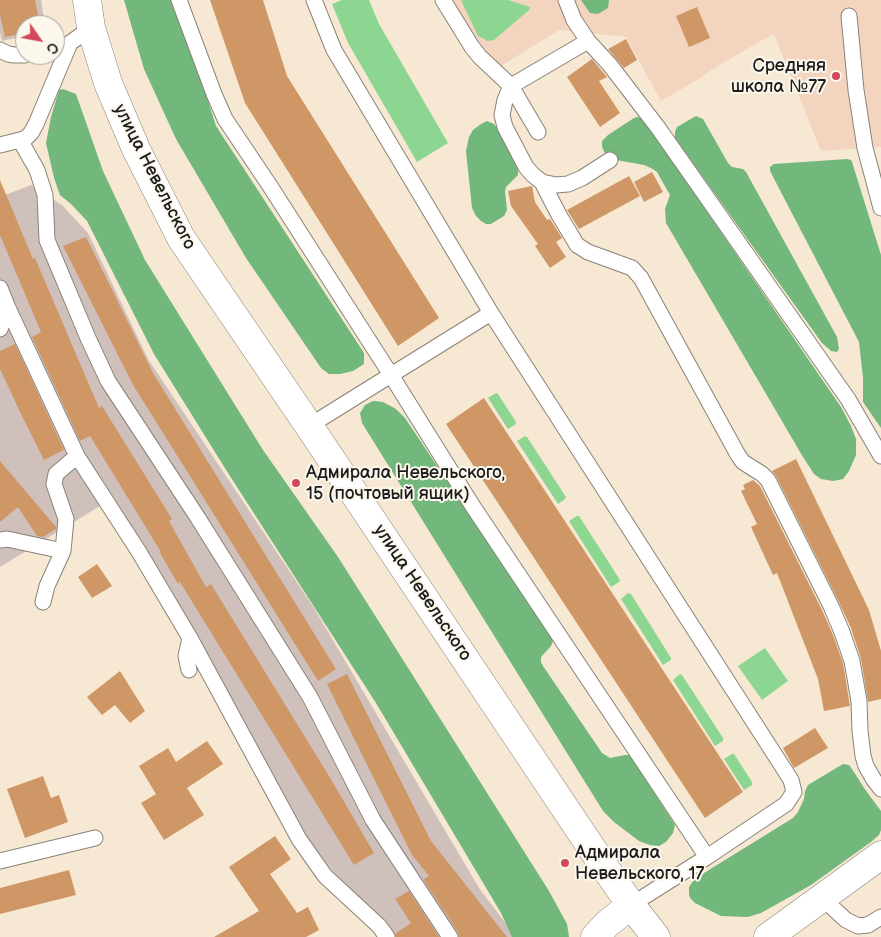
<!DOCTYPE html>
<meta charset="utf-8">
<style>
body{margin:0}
#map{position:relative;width:881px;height:937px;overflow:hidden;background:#f6e8d2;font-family:"Balsamiq Sans",sans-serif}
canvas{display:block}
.north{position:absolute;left:15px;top:15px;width:50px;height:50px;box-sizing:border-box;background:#fbf7ec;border:1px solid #a29f99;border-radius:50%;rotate:123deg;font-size:14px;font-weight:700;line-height:20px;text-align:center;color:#1c1c1c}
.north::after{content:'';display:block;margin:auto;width:18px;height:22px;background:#d1495b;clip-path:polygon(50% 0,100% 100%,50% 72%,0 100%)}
</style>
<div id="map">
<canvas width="881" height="937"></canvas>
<div class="north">С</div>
</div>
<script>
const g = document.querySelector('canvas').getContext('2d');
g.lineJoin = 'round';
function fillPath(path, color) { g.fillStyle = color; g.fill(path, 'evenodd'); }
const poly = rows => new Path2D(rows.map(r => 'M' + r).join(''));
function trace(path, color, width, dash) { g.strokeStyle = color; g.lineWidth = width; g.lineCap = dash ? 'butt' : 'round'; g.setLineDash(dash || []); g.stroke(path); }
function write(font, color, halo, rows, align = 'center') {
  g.font = font + ' "Balsamiq Sans",sans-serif'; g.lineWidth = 4; g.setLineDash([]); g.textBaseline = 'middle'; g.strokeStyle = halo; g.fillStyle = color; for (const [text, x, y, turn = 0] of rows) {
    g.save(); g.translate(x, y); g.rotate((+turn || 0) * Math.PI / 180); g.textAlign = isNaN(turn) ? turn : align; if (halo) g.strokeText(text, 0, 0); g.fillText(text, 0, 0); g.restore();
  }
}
fillPath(poly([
 [436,0,881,0,881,147,821,151,774,34,757,43,713,69,697,80,661,101,626,37,559,30,493,71]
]), '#f3d4bf');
fillPath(poly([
 [0,0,41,0,45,25,25,25,25,36,2,41,0,32],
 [31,185,62,205,88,233,148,359,314,608,479,888,516,937,383,937,308,839,113,498,0,567,0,197]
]), '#cfc0bb');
fillPath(poly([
 [342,0,369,0,379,24,448,143,417,162,348,43,332,4],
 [461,0,508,0,530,7,529,10,494,40,488,41,478,36],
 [496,393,498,394,516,422,516,424,508,429,488,398],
 [525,436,527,437,566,497,565,499,558,504,517,441],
 [577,516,579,516,620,580,619,582,611,587,569,521],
 [628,593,631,594,671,658,671,660,663,665,621,599],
 [765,648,788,681,762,700,738,666],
 [680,674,682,675,723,738,723,741,715,746,673,680],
 [732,754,734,754,752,782,752,785,744,790,724,759]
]), '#8dd691');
fillPath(poly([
 [124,0,171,0,202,82,216,126,364,353,364,364,353,371,340,374,329,374,321,368,246,258,176,139,144,69],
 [581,0,609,0,608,8,598,14,590,13],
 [63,89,76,94,103,171,145,260,263,450,338,557,549,891,567,924,569,937,512,937,501,913,376,703,228,473,154,354,87,221,71,204,60,195,54,178,46,143,51,117,59,90],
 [696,116,703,119,728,163,732,167,743,169,746,172,837,337,839,349,837,352,831,351,822,343,675,138,675,132,677,127],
 [638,117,644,120,841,407,851,426,856,439,856,455,849,471,843,479,833,481,821,479,814,474,803,457,666,223,665,209,670,195,657,172,651,168,644,165,616,160,605,153,602,147,602,141,608,135,634,118],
 [487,121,494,124,498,129,518,170,518,175,506,187,505,191,507,210,504,216,491,224,486,224,481,221,476,216,472,208,466,151,469,137,473,130,481,124],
 [847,159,851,160,852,162,881,255,881,428,863,402,863,378,859,342,770,171,770,167,774,164],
 [373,401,383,402,396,409,405,418,551,636,553,641,551,646,541,657,541,662,543,666,602,753,610,758,625,755,629,755,631,757,675,825,673,833,666,842,659,846,650,845,639,841,614,822,603,811,362,423,360,413,365,405],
 [843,764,849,765,854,772,864,788,881,811,881,830,879,835,871,842,811,885,761,913,748,917,721,916,695,903,690,898,689,894,689,887,694,880,704,873,793,818,798,812,804,799,805,791,808,785]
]), '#72b77b');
fillPath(poly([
 [0,0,35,0,40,25,25,25,25,33,5,37,0,15],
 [210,0,263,0,287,76,439,318,398,346,245,103],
 [697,7,710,38,689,47,676,16],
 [626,39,637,60,624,68,608,49],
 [592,59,607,77,599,81,620,113,600,127,567,77],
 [652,172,663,192,644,202,634,182],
 [629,176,640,196,579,229,567,210],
 [0,180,33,259,35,258,99,408,102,406,172,519,169,521,206,587,211,584,329,776,374,853,354,865,180,582,178,584,160,553,161,552,90,436,80,441,32,337,41,332,0,235],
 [532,186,535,202,547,220,550,219,562,238,556,242,566,257,550,268,535,246,538,244,511,206,508,191],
 [86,237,153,373,336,669,318,681,133,385,63,246],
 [15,344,64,450,44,460,20,412,0,369,0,351],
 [484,398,743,792,705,818,446,424],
 [796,459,869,610,881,651,881,699,868,702,861,659,851,628,839,602,776,476,772,471],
 [0,461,56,527,56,529,43,537,37,536,18,507,0,522],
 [753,480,760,486,822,610,833,635,843,663,850,706,824,711,818,679,777,573,773,575,751,527,757,524,741,491,745,489,743,485],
 [97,564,112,586,92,598,78,577],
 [120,671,145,711,130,723,115,705,102,715,87,697],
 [347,674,431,841,507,937,459,937,458,932,425,882,424,879,429,876,412,855,327,684],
 [815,728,828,748,794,768,783,748],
 [207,741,223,764,187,788,204,815,164,840,141,803,156,794,139,766,168,748,176,762],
 [43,776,51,798,59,795,68,822,25,838,7,789],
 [275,836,291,859,270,874,297,913,308,907,319,930,306,937,214,937,259,911,229,867],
 [69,870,76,895,0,914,0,888],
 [409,891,439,937,396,937,395,934,411,923,395,899]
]), '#d09766');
const lane = poly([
 [179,0,214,94,225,119,270,186,391,375,309,426],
 [314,0,334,50,491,313],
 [443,0,472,47,480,57,511,86,538,132],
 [566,0,574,20,588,41,610,65,659,129,848,399,881,456],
 [849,16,856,90,865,148,881,208],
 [588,41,511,86,505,100,502,115,505,127,526,167,533,175,542,182,559,215,577,245,588,252,632,268,641,278,738,455,743,462,762,474,768,480,831,606,842,632,852,661,859,701,860,731,863,756,866,766,874,780,881,789],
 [0,50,8,54,14,55,25,55],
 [20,140,37,170,45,195,47,240,88,338,108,381,198,518,310,697,373,820,450,937],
 [0,145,20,140,26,138,31,133,36,124,70,43,91,28],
 [542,182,556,185,568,184,582,178,610,160],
 [0,288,8,308,77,456,139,552,190,638,299,839,325,876,379,926,387,937],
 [0,329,8,308],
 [0,540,7,539,63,551],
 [43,602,47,586,63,551,66,519,54,484,56,474,77,456],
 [189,670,186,656,190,638],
 [0,861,95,838],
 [822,898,846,920,858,926,868,925,881,917],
 [631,905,707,857,786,804,794,792,791,780,491,313,391,375,472,505,707,857]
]);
const street = poly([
 [595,937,607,924,631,905]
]);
const secondary = poly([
 [87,0,91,28,108,83,136,149,181,238,309,426,601,862,631,905,656,937],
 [768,937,881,855]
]);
trace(lane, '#898277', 17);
trace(street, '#898277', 29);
trace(secondary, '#898277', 29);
trace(lane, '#fff', 15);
trace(street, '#fff', 28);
trace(secondary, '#fff', 28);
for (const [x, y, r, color] of [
 [836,76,5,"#d1495b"],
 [296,483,5,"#d1495b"],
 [565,863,5,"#d1495b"]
]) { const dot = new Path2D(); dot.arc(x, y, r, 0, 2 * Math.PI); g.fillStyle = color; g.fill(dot); trace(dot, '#fbf7ec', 2); }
write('18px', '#1c1c1c', '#fbf7ec', [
 ["Средняя",826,66,"right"],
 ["школа №77",826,87,"right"],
 ["Адмирала Невельского,",306,473],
 ["15 (почтовый ящик)",306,494],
 ["Адмирала",575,853],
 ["Невельского, 17",575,874]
], 'left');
write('18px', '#1c1c1c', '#fbf7ec', [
 ["улица Невельского",154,177,63],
 ["улица Невельского",422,593,56]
]);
</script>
